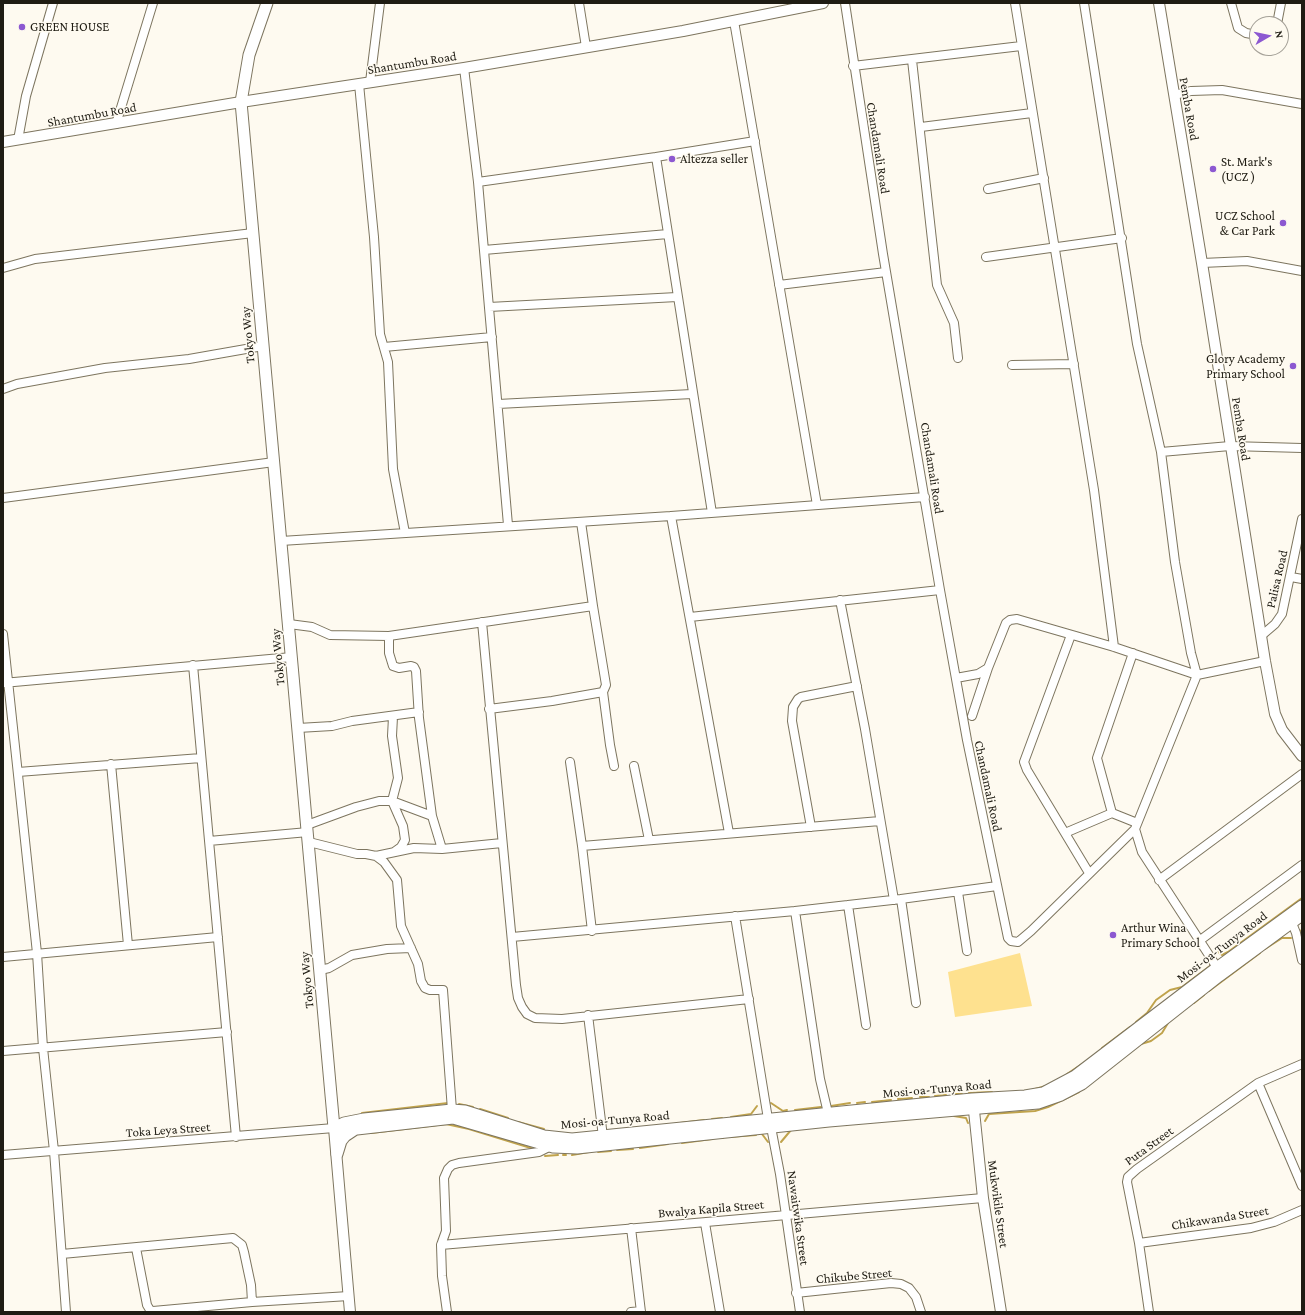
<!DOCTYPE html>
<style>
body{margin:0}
#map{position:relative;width:1305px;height:1315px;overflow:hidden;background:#fefaf0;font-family:"Crimson Pro",serif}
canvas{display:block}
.frame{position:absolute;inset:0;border:4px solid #1f1c13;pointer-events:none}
.north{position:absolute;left:1249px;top:16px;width:40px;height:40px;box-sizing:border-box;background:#fefaf0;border:1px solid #a5a198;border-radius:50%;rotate:81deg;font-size:11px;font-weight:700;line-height:16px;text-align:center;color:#1f1c13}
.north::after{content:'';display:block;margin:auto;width:14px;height:18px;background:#8c58d1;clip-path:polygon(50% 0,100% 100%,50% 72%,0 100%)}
</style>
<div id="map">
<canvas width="1305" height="1315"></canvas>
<div class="frame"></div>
<div class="north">N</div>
</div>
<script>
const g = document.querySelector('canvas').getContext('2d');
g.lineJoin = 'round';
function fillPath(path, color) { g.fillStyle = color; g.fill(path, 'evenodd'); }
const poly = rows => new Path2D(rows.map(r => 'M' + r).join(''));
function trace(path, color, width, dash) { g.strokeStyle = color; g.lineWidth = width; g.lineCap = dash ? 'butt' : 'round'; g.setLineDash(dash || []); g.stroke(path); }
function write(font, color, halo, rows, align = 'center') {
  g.font = font + ' "Crimson Pro",serif'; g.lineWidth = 3; g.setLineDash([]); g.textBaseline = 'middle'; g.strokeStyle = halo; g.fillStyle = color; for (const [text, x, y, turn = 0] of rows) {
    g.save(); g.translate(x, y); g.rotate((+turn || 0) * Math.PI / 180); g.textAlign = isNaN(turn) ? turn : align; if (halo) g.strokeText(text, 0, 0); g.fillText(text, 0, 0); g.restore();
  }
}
fillPath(poly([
 [1020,953,1032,1006,955,1017,948,972]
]), '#fee18f');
trace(poly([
 [1301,931,1302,929],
 [1265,949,1282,938,1291,938],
 [1218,952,1222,955,1228,952,1302,898],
 [1209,991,1260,953],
 [1194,1003,1204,995],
 [1136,1022,1147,1013,1156,1000,1170,990,1182,987,1210,966,1211,963],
 [1141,1044,1151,1041,1162,1033,1168,1023],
 [1102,1048,1130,1027],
 [1067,1074,1082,1064],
 [1035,1089,1046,1086],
 [969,1093,992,1092],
 [954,1094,962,1094],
 [935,1096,946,1095],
 [920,1097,929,1097],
 [898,1099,912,1098],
 [872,1102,891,1100],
 [771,1103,783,1111,787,1110],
 [857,1103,865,1102],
 [459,1104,473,1107],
 [831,1106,850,1103],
 [480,1109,508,1118],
 [795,1110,821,1107],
 [362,1113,448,1103],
 [954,1116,966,1118,968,1123],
 [731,1117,751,1114,757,1106],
 [712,1119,722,1118],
 [985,1121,989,1114,1035,1111,1048,1107,1079,1092],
 [518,1122,544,1129],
 [680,1123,704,1120],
 [371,1133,446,1124,469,1129,534,1149],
 [762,1134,768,1142],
 [729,1137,756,1135],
 [718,1138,723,1138],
 [781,1142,791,1130],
 [682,1143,712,1139],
 [640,1148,668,1144],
 [617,1150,633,1149],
 [598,1152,611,1151],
 [563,1155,566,1155],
 [572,1155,589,1152],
 [545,1156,558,1155]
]), '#c0a34c', 2);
const minor = poly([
 [579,3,586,47],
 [845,3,883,254,940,590,967,740,1008,938,1011,941,1018,942,1031,931,1135,829],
 [1015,3,1094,490,1114,647],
 [1084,3,1137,344,1161,452,1175,562,1191,653,1197,675],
 [1231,3,1238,28,1246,33,1257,35],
 [734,21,817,505],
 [1277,24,1281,3],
 [912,60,937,285,954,323,958,358],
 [853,66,1021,46],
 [464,68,478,182,508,525],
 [370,82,380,3],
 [359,84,374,237,380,334,388,362,393,469,405,533],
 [1174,95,1191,91,1222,90,1302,104],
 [116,124,153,3],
 [921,127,1032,113],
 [18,140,26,96,53,3],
 [656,157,712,513],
 [478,182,656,157,755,141],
 [988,189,1044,178],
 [484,250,668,234],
 [986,257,1122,238],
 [1202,263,1247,261,1302,271],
 [3,268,35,259,253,233],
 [779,285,886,272],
 [489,307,677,297],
 [384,347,492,337],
 [1012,365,1074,364],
 [3,389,17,384,105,368,189,359,263,346],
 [498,404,692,394],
 [1161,452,1230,446,1302,448],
 [3,498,274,462],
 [671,516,729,833],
 [281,541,671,516,925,497],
 [1291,577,1302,579],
 [840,600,865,729,894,900],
 [690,617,940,590],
 [482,622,516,985,518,998,522,1007,527,1014,535,1018,562,1019,749,999],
 [289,624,312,627,330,635,389,636,593,606,581,522],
 [3,634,37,953,43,1048,54,1151,66,1312],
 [1071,635,1024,762,1027,770,1089,873],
 [389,636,389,653,393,666,399,668,411,666,414,667,416,671,419,718,432,816,442,849],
 [1261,636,1275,624,1282,614,1302,519],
 [1133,653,1097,758,1112,813,1137,823],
 [193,665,236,1137],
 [956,678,978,674,988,668,1006,623,1010,620,1017,619,1114,647,1197,675],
 [3,683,292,657],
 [603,692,610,745,614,766],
 [489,709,552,701,603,692,606,685,593,606],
 [972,716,988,668],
 [393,717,392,736,398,778,392,801,403,826,405,840,401,847,394,852],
 [298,728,332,726,352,721,419,712],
 [570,762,582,846],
 [111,764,128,945],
 [634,766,649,840],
 [18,772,201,758],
 [307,825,356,807,379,801,392,801,432,816],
 [811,827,792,721,793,707,798,699,801,697,857,686],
 [1065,833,1112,813],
 [209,841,308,832],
 [309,842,357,854,366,854,376,856,414,848,442,849,502,843],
 [376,856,384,862,397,880,401,926,418,964,421,981,425,988,430,990,443,990,452,1110],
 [1159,880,1302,774],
 [958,892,967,951],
 [901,899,916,1003],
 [848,905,866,1025],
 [795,911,820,1079,828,1113],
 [735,916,768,1119,771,1127,780,1174,800,1312],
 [1290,918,1296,933,1302,960],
 [592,931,582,846,880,821],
 [512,937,795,911,901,899,997,886],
 [1199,941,1302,865],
 [3,957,218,937],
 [320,970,329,968,352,955,387,949,411,948],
 [1220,972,1142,852,1135,829,1197,675,1265,661],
 [588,1015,603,1137],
 [3,1051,227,1032],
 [1258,1083,1302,1186],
 [3,1155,334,1128],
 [705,1223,720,1312],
 [631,1228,641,1312],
 [1139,1243,1251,1228,1274,1222,1302,1210],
 [441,1245,983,1198],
 [136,1248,147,1305,150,1310,153,1311,252,1302,349,1296],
 [62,1254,233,1238,242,1245,244,1252,251,1285,252,1302],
 [796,1293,891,1283,901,1284,909,1288,916,1297,921,1312],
 [447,1312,442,1276,441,1245,446,1231,444,1178,448,1169,452,1165,459,1163,539,1152,553,1145],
 [631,1312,641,1311],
 [1149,1312,1139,1243,1127,1182,1128,1177,1137,1169,1258,1083,1302,1064]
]);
const tertiary = poly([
 [1159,3,1202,263,1265,661,1275,714,1282,730,1302,756],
 [3,142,241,102,464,68,683,31,823,3],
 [973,1101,983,1198,1001,1312],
 [334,1128,350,1312]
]);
const secondary = poly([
 [267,3,249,55,241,102,334,1128],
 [334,1128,344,1123,364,1119,452,1110,465,1111,544,1136,572,1139,972,1099,1025,1096,1043,1093,1075,1076,1214,970,1302,906],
 [337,1129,357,1129,453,1118,553,1147,577,1148,829,1121,1038,1103,1061,1095,1082,1084,1219,976,1302,915],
 [337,1154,341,1141,345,1136,354,1130]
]);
trace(minor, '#7d755f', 10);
trace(tertiary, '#7d755f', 12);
trace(secondary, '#7d755f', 13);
trace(minor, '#fff', 8);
trace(tertiary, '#fff', 10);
trace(secondary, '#fff', 11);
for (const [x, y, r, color] of [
 [22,27,4,"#8c58d1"],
 [672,159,4,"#8c58d1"],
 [1213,169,4,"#8c58d1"],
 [1283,223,4,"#8c58d1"],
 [1293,366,4,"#8c58d1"],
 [1113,935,4,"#8c58d1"]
]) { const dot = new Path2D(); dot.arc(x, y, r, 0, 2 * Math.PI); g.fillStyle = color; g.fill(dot); trace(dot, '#fefaf0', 1.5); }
write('13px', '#1f1c13', '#fefaf0', [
 ["GREEN HOUSE",30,27],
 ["Altezza seller",680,159],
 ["St. Mark's",1221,162],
 ["(UCZ )",1221,177],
 ["UCZ School",1275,216,"right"],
 ["& Car Park",1275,231,"right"],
 ["Glory Academy",1285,359,"right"],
 ["Primary School",1285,374,"right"],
 ["Arthur Wina",1121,928],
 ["Primary School",1121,943]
], 'left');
write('13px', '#1f1c13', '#fefaf0', [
 ["Shantumbu Road",412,63,-9],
 ["Pemba Road",1189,109,80],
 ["Shantumbu Road",92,115,-10],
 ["Chandamali Road",878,148,81],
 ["Tokyo Way",248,335,-95],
 ["Pemba Road",1241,429,81],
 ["Chandamali Road",932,468,81],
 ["Palisa Road",1277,579,-77],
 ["Tokyo Way",278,657,-95],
 ["Chandamali Road",988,786,78],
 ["Mosi-oa-Tunya Road",1222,947,-37],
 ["Tokyo Way",307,980,-95],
 ["Mosi-oa-Tunya Road",937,1089,-5],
 ["Mosi-oa-Tunya Road",615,1120,-5],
 ["Toka Leya Street",168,1130,-4],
 ["Puta Street",1149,1146,-36],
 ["Mukwikile Street",998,1204,82],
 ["Bwalya Kapila Street",711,1209,-5],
 ["Nawaitwika Street",798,1218,82],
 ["Chikawanda Street",1220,1218,-9],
 ["Chikube Street",854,1276,-5]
]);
</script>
